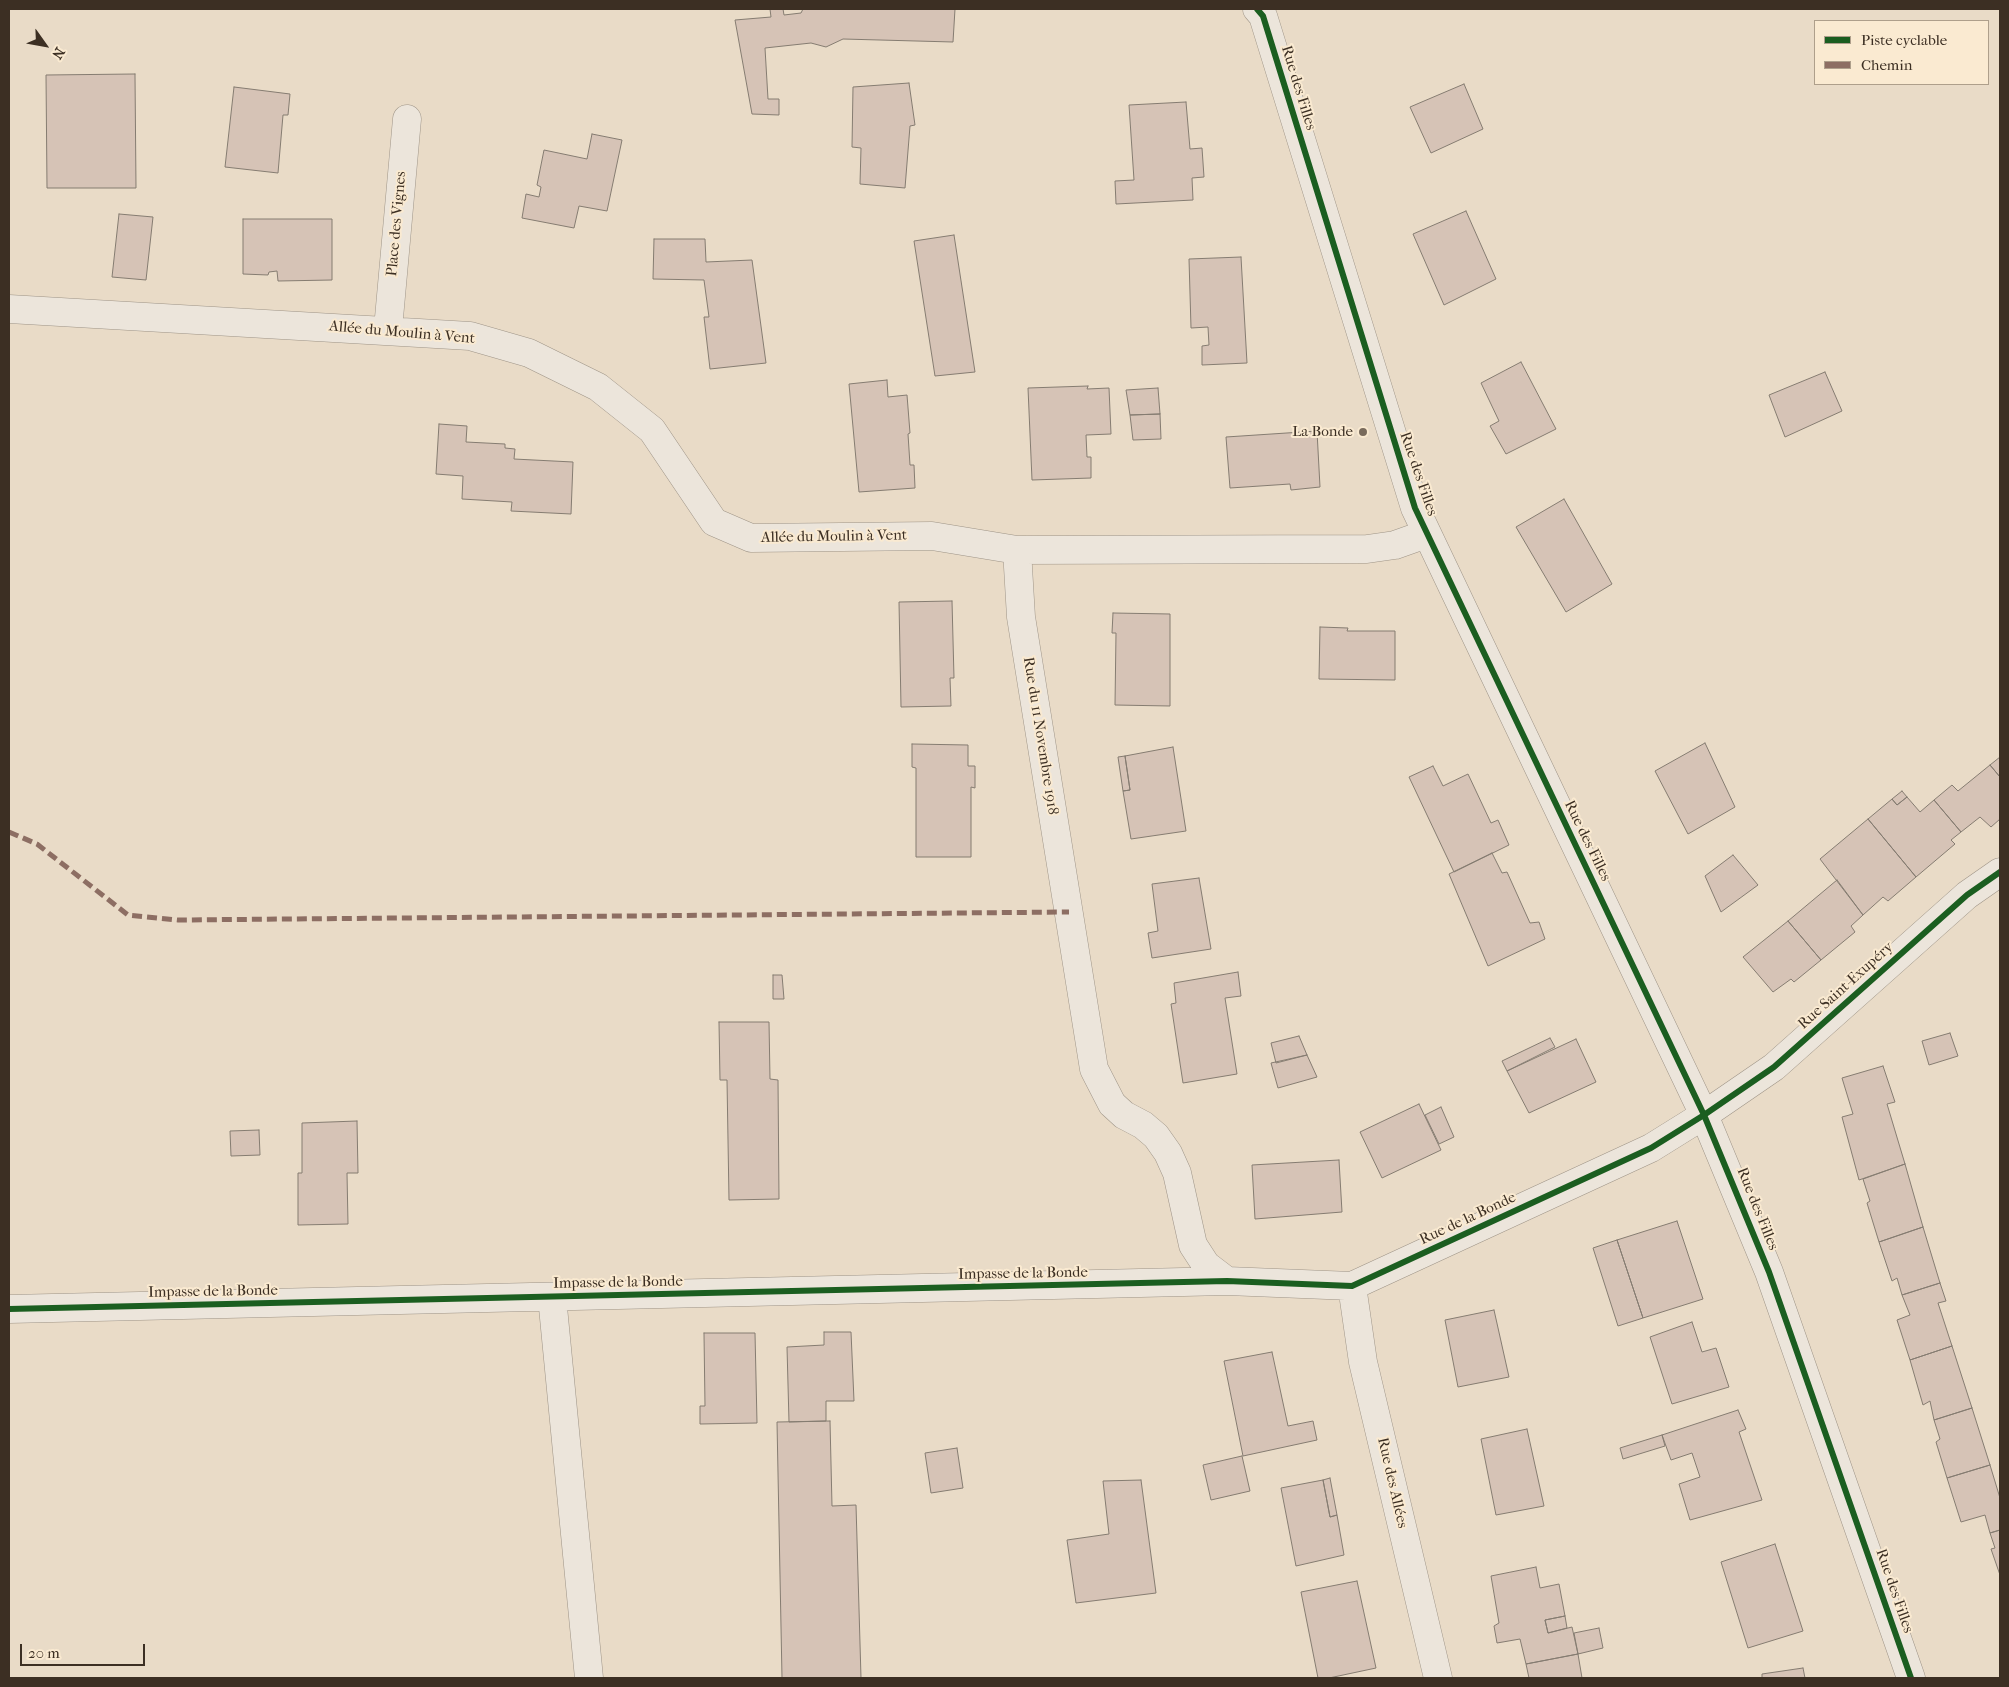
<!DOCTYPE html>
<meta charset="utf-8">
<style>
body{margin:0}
#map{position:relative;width:2009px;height:1687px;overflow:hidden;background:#e9dbc7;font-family:"IM FELL French Canon",serif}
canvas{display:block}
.frame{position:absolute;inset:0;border:10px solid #3c2f23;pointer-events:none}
.legend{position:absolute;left:1814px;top:20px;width:175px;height:65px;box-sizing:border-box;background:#faead1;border:1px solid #ae9f8b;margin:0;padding:6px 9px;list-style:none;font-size:15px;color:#3c2f23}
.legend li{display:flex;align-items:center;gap:10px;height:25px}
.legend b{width:25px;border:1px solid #ae9f8b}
.north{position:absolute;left:20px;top:20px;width:50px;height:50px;-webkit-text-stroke:4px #faead1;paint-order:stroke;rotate:122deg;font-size:14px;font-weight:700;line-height:20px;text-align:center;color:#3c2f23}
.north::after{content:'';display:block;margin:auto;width:18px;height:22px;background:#3c2f23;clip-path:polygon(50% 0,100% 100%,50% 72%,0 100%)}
.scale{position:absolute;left:20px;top:1644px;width:125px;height:22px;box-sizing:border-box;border:2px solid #3c2f23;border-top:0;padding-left:6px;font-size:15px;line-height:18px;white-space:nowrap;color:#3c2f23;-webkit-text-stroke:4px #faead1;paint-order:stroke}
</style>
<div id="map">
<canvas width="2009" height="1687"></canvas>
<div class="frame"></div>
<ul class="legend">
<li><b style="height:6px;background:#1b5e20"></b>Piste cyclable</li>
<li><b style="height:6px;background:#8d6e63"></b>Chemin</li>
</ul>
<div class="north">N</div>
<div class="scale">20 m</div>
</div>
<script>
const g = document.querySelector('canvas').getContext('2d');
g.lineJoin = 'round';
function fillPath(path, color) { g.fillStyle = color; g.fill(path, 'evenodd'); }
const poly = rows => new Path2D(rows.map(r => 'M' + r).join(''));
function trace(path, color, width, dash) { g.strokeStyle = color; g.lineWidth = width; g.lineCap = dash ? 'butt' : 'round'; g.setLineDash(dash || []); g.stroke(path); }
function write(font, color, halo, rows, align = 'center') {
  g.font = font + ' "IM FELL French Canon",serif'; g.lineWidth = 4; g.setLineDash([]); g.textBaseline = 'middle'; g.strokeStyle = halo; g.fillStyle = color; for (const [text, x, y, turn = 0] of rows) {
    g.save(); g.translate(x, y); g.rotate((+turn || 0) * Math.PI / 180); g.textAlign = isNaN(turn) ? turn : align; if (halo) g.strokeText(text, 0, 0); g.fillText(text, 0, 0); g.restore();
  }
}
const building = poly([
 [770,9,783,9,784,15,801,13,803,9,955,9,953,42,843,39,826,47,811,43,765,48,768,99,779,99,779,115,752,114,735,20,771,17,770,9],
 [135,74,136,188,47,188,46,75,135,74],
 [909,83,915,125,910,126,905,188,860,184,861,148,852,147,853,87,909,83],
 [1464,84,1483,129,1431,153,1410,107,1464,84],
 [234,87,290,94,288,115,283,115,278,173,225,167,234,87],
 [1186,102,1190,149,1202,148,1204,177,1192,178,1193,200,1116,204,1115,181,1134,180,1129,105,1186,102],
 [592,134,622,140,607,211,579,206,574,228,522,218,526,194,539,197,541,187,537,185,544,150,587,159,592,134],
 [1466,211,1496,279,1444,305,1413,234,1466,211],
 [119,214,153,217,146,280,112,277,119,214],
 [243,219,332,219,332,280,278,281,277,271,269,272,268,275,243,274,243,219],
 [954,235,975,372,935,376,914,241,954,235],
 [654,239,705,239,706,262,752,260,766,363,710,369,704,317,709,317,704,280,653,279,654,239],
 [1241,257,1247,363,1202,365,1202,346,1209,345,1208,327,1191,328,1189,259,1241,257],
 [1521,362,1556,429,1506,454,1490,426,1499,421,1481,383,1521,362],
 [1825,372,1842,411,1785,437,1769,395,1825,372],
 [887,380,888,397,907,395,910,433,908,434,910,465,914,465,915,488,859,492,849,384,887,380],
 [1088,386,1087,389,1109,388,1111,434,1086,435,1087,457,1091,457,1091,478,1032,480,1028,388,1088,386],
 [1158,388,1160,414,1130,415,1126,390,1158,388],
 [1160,414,1161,439,1133,440,1130,415,1160,414],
 [439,424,467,426,466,442,505,444,505,448,515,449,514,459,573,462,571,514,511,511,512,502,462,499,463,476,436,474,439,424],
 [1317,431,1320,487,1291,490,1290,484,1230,488,1226,437,1317,431],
 [1564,499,1612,584,1566,612,1516,527,1564,499],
 [952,601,954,678,950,678,951,706,901,707,899,602,952,601],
 [1113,613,1170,614,1170,706,1115,705,1116,633,1112,633,1113,613],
 [1320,627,1348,628,1347,631,1395,631,1395,680,1319,679,1320,627],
 [1705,743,1735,807,1688,834,1655,771,1705,743],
 [912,744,968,745,968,766,975,766,975,788,971,787,971,857,916,857,916,768,912,767,912,744],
 [1173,747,1186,831,1131,839,1123,791,1130,790,1125,756,1173,747],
 [1125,756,1130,790,1123,791,1118,757,1125,756],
 [2000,757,2000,777,1990,765,2000,757],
 [1990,765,2000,777,2000,819,1991,827,1980,817,1961,832,1934,800,1952,785,1958,791,1990,765],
 [1433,766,1443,786,1468,774,1491,823,1498,820,1509,845,1454,872,1409,777,1433,766],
 [1902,791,1907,797,1897,805,1892,799,1902,791],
 [1907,797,1920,812,1934,800,1961,832,1951,840,1955,844,1916,877,1868,819,1892,799,1897,805,1907,797],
 [1868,819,1916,877,1888,901,1883,897,1863,915,1820,859,1868,819],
 [1492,853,1502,873,1507,872,1530,923,1539,922,1545,939,1488,966,1449,874,1492,853],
 [1733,855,1758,885,1721,912,1705,876,1733,855],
 [1199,878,1211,949,1152,958,1148,933,1158,931,1152,884,1199,878],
 [1837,880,1863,915,1851,926,1855,932,1821,960,1788,921,1837,880],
 [1788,921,1821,960,1794,982,1791,979,1773,992,1743,957,1788,921],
 [1238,972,1241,996,1225,998,1237,1074,1183,1083,1171,1004,1176,1003,1174,983,1238,972],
 [773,975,782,975,784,999,773,999,773,975],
 [719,1022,769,1022,770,1079,778,1080,779,1199,729,1200,727,1080,720,1080,719,1022],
 [1950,1033,1958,1056,1929,1065,1922,1041,1950,1033],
 [1299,1036,1307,1055,1276,1063,1271,1043,1299,1036],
 [1550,1038,1555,1047,1507,1071,1502,1061,1550,1038],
 [1576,1039,1596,1082,1529,1113,1507,1071,1576,1039],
 [1307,1055,1317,1077,1278,1088,1271,1063,1307,1055],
 [1883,1066,1895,1102,1887,1104,1905,1164,1859,1180,1842,1117,1853,1114,1842,1078,1883,1066],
 [1419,1104,1441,1150,1382,1178,1360,1132,1419,1104],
 [1441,1107,1454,1137,1439,1144,1425,1115,1441,1107],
 [357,1121,358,1173,347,1173,348,1224,298,1225,298,1173,302,1173,302,1123,357,1121],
 [259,1130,260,1155,231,1156,230,1131,259,1130],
 [1339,1160,1342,1212,1255,1219,1252,1165,1339,1160],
 [1905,1164,1923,1227,1879,1242,1867,1203,1870,1201,1863,1179,1905,1164],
 [1677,1221,1703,1299,1643,1318,1617,1240,1677,1221],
 [1923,1227,1940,1283,1902,1295,1897,1278,1892,1281,1879,1242,1923,1227],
 [1617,1240,1643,1318,1618,1326,1593,1248,1617,1240],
 [1940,1283,1946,1301,1938,1303,1952,1346,1910,1360,1897,1320,1910,1315,1902,1295,1940,1283],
 [1494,1310,1509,1377,1458,1387,1445,1320,1494,1310],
 [1692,1322,1702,1352,1716,1348,1729,1387,1672,1404,1650,1337,1692,1322],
 [824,1332,851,1332,854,1401,826,1401,826,1421,789,1422,787,1347,824,1345,824,1332],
 [704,1333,755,1333,757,1423,700,1424,700,1406,705,1406,704,1333],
 [1952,1346,1972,1408,1934,1420,1930,1401,1923,1405,1910,1360,1952,1346],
 [1272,1352,1288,1426,1313,1421,1317,1440,1243,1456,1224,1361,1272,1352],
 [1972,1408,1990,1465,1947,1478,1936,1442,1940,1439,1934,1420,1972,1408],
 [1738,1410,1746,1429,1739,1432,1762,1500,1690,1520,1679,1484,1700,1477,1692,1453,1671,1460,1662,1435,1738,1410],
 [830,1421,832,1506,856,1505,861,1678,782,1678,777,1422,830,1421],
 [1527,1429,1544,1506,1496,1515,1481,1439,1527,1429],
 [1662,1435,1665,1446,1623,1459,1620,1448,1662,1435],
 [957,1448,963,1488,931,1493,925,1453,957,1448],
 [1242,1456,1250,1491,1211,1500,1203,1465,1242,1456],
 [1990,1465,2000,1498,2000,1530,1990,1533,1985,1515,1961,1522,1947,1478,1990,1465],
 [1330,1478,1337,1515,1330,1517,1323,1480,1330,1478],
 [1141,1480,1156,1593,1076,1603,1067,1540,1109,1534,1103,1481,1141,1480],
 [1323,1480,1330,1517,1337,1515,1344,1555,1296,1566,1281,1488,1323,1480],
 [2000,1530,2000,1575,1991,1549,1995,1548,1990,1533,2000,1530],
 [1775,1544,1803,1631,1748,1648,1721,1562,1775,1544],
 [1536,1567,1540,1588,1559,1584,1565,1616,1545,1620,1548,1633,1572,1627,1578,1654,1526,1664,1520,1639,1497,1643,1494,1626,1499,1623,1491,1576,1536,1567],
 [1357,1581,1376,1668,1329,1678,1318,1678,1301,1592,1357,1581],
 [1565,1616,1567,1628,1548,1633,1545,1620,1565,1616],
 [1599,1628,1603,1648,1578,1654,1574,1633,1599,1628],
 [1578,1654,1582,1678,1529,1678,1526,1664,1578,1654],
 [1803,1668,1805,1678,1762,1678,1762,1674,1803,1668]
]);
fillPath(building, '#d6c3b6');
trace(building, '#857c71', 1);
const minor = poly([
 [1257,9,1263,16,1415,508,1704,1115,1769,1272,1911,1678],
 [9,309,470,336,529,353,598,387,652,430,714,522,751,538,932,536,1017,550],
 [388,329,407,119],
 [1227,1281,1206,1265,1193,1245,1177,1173,1168,1153,1156,1136,1143,1125,1124,1115,1112,1104,1094,1069,1021,617,1017,550,1367,549,1395,545,1426,534],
 [1352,1286,1363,1362,1438,1678],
 [552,1297,589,1678],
 [9,1309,1227,1281,1352,1286,1651,1148,1704,1115,1774,1067,1967,895,2000,872]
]);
trace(minor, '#9e9487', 29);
trace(minor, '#ece5db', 28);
trace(poly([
 [9,832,37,844,128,915,178,920,1069,912]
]), '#8d6e63', 5, [10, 5]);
trace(poly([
 [1257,9,1263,16,1415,508,1704,1115,1769,1272,1911,1678],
 [9,1309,1227,1281,1352,1286,1651,1148,1704,1115,1774,1067,1967,895,2000,872]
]), '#1b5e20', 6);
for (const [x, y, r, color] of [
 [1363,432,5,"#796b5c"]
]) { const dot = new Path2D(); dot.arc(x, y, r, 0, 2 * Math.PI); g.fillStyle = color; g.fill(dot); trace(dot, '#faead1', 2); }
write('15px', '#3c2f23', '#faead1', [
 ["Rue des Filles",1298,88,73],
 ["Place des Vignes",397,224,-85],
 ["Allée du Moulin à Vent",402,333,5],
 ["Rue des Filles",1418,474,71],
 ["Allée du Moulin à Vent",834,537,-1],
 ["Rue du 11 Novembre 1918",1040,736,81],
 ["Rue des Filles",1587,841,64],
 ["Rue Saint-Exupéry",1846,986,-42],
 ["Rue des Filles",1757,1209,68],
 ["Rue de la Bonde",1468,1219,-25],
 ["Impasse de la Bonde",1023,1274,-1],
 ["Impasse de la Bonde",618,1283,-1],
 ["Impasse de la Bonde",213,1292,-1],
 ["Rue des Allées",1392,1483,77],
 ["Rue des Filles",1894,1591,71]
]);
write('15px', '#3c2f23', '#faead1', [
 ["La Bonde",1353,432]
], 'right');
</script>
